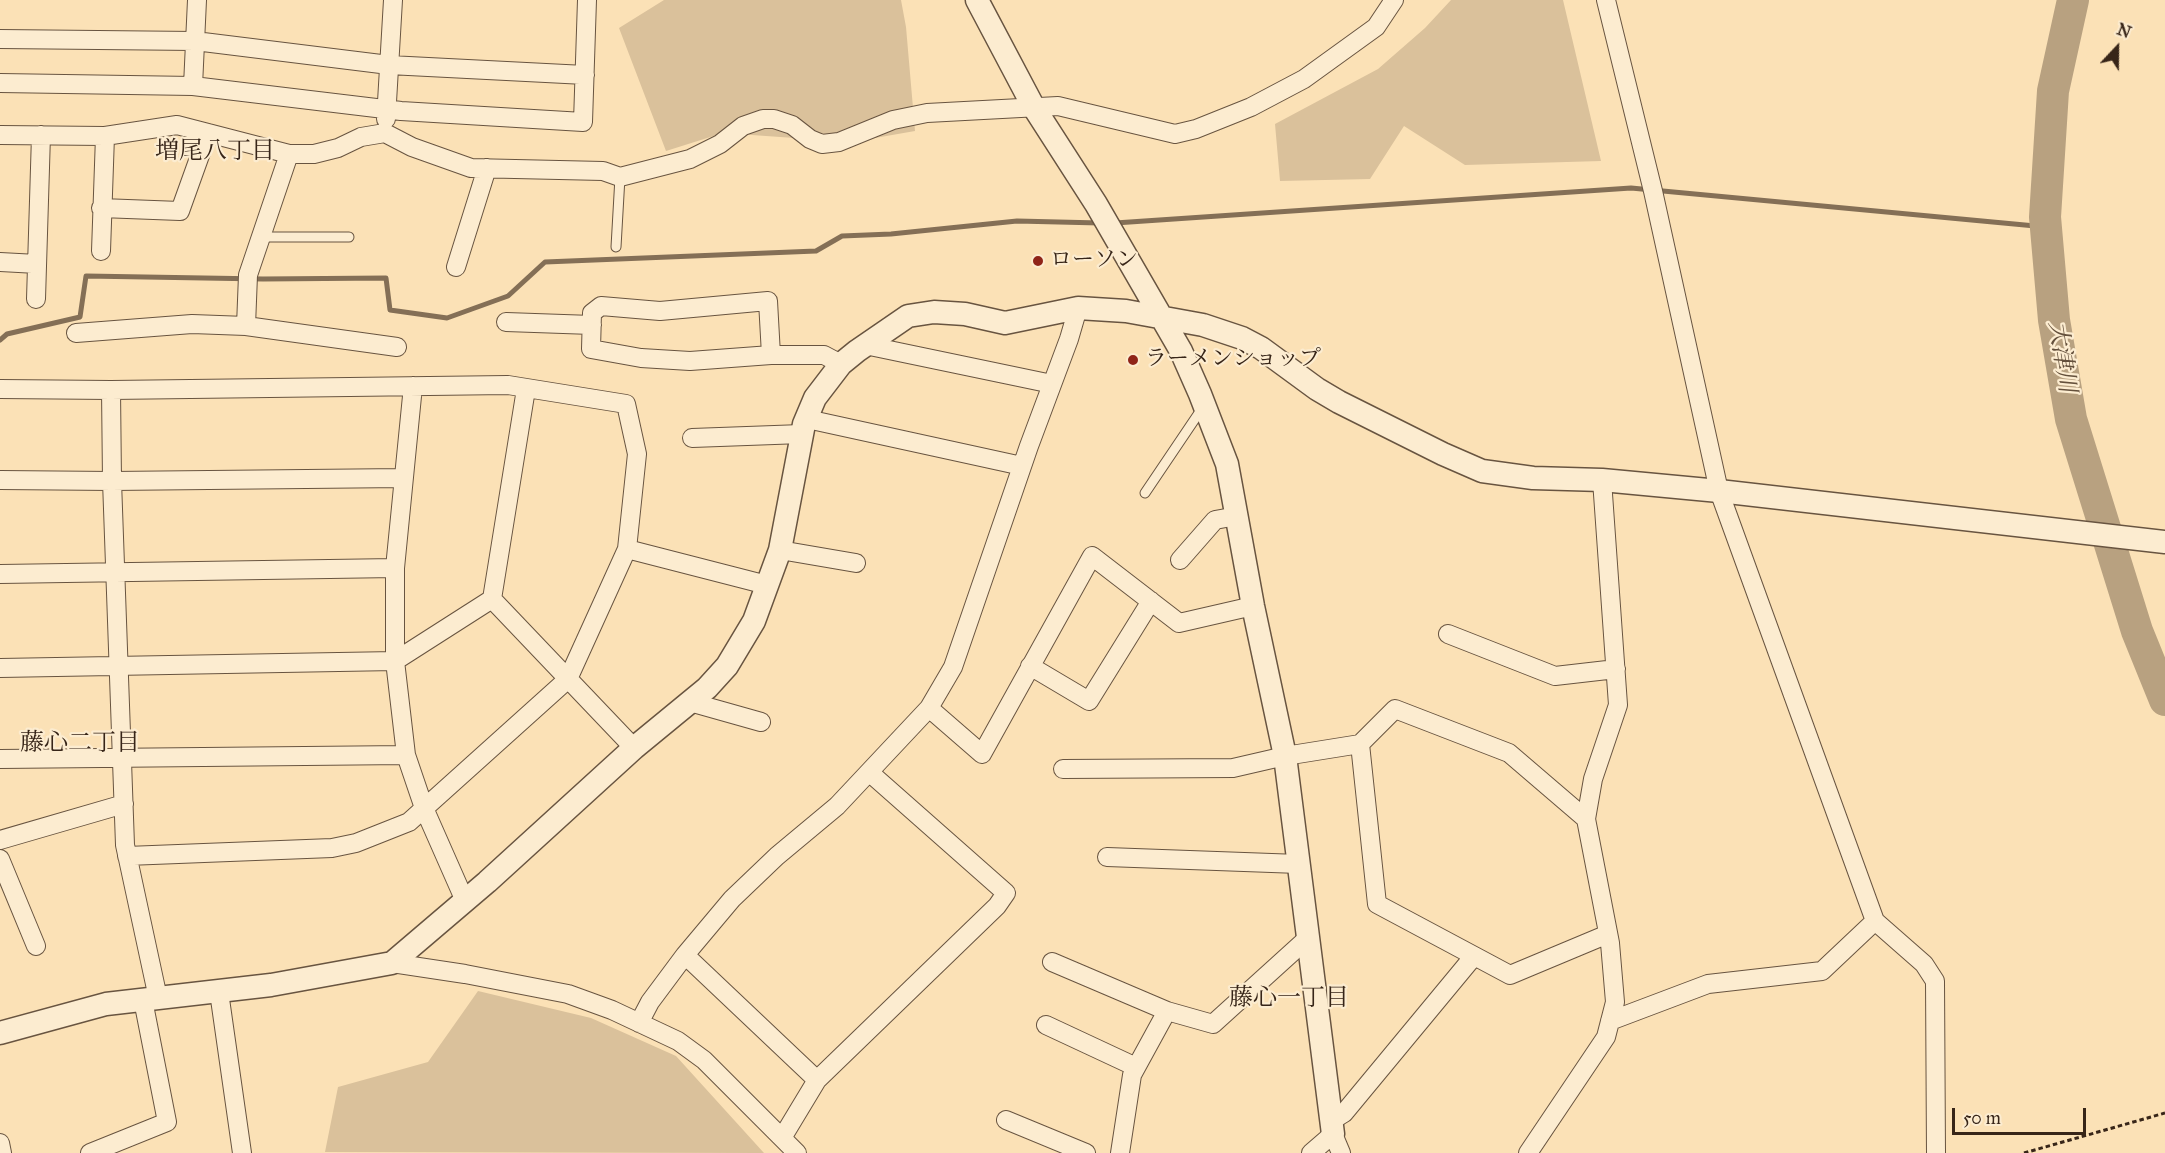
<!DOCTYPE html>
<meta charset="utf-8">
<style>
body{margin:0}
#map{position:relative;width:2165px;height:1153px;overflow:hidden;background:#fbe1b6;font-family:"IM FELL Great Primer",serif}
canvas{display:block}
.north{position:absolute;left:2087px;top:18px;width:60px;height:60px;-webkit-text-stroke:4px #fcecd0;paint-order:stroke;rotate:22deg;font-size:16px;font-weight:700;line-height:24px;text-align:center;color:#372518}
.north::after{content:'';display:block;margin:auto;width:21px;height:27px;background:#372518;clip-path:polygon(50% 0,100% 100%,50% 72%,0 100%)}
.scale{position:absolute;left:1952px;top:1108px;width:134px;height:27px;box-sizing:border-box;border:3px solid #372518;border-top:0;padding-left:8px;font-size:18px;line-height:21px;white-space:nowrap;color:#372518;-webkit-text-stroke:4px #fcecd0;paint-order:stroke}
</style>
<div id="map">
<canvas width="2165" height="1153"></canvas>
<div class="north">N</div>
<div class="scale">50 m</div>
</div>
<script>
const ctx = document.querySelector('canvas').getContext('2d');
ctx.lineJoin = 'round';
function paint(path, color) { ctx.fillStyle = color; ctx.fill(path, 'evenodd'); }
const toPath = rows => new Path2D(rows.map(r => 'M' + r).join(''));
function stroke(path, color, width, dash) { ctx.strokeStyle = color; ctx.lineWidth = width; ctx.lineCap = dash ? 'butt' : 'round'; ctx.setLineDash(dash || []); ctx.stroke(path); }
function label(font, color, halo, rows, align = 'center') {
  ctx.font = font + ' "IM FELL Great Primer","Noto Serif JP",serif'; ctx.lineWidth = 4.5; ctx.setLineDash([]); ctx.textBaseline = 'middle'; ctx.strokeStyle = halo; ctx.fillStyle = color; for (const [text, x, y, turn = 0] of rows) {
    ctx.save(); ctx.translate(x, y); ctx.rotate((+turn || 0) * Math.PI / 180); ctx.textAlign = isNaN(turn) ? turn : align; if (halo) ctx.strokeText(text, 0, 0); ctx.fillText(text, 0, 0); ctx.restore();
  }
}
const green = toPath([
 [664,0,901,0,906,27,915,131,852,142,723,133,666,151,619,28],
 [1451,0,1563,0,1601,161,1465,165,1404,126,1370,179,1280,181,1275,124,1378,69,1425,28],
 [478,991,591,1018,676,1056,764,1153,325,1152,338,1087,428,1062]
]);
const stream = toPath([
 [1115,223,1631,188,2046,227],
 [0,340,7,334,80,317,86,276,263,279,386,278,390,310,447,318,508,296,545,262,816,251,842,236,891,234,1017,221,1100,223]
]);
const river = toPath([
 [2073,0,2053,91,2045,217,2054,320,2071,419,2137,631,2165,700]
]);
const path = toPath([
 [2024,1153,2165,1113]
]);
const service = toPath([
 [261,237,349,237],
 [616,247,620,177],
 [1145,493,1203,407]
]);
const minor = toPath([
 [1606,0,1653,191,1719,491,1875,921,1924,964,1935,981,1936,1153],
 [0,39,195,41,389,65,585,75],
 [0,83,193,86,401,111,583,122,587,0],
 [193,86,197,0],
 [386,119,393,0],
 [0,135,105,136,177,125,289,154,314,154,338,148,361,137,385,133,412,147,471,168,603,171,620,177,690,159,720,144,743,126,763,119,774,119,792,125,810,139,822,144,839,142,893,120,927,113,1058,106,1175,134,1196,129,1251,107,1304,79,1376,27,1394,0],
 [101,208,180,211,208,133],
 [101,251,105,136],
 [0,262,37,264],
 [456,267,487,168],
 [36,299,41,135],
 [506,322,592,325],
 [246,326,248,275,289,154],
 [76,333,192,324,246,326,397,347],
 [865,345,1052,384],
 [771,355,768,301,660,311,601,306,592,313,591,349,641,358,690,361,771,355,824,355,841,364],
 [413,386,395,568,395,661,406,755,424,808,465,901],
 [0,389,111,390,508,385,626,404,637,454,627,549,568,679,409,822,356,843,332,848,127,856],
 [111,390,112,481,125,845,158,998],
 [807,419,1022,466],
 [692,438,802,434],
 [0,480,112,481,403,478],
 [627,549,767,585],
 [780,550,856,563],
 [1180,560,1215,520,1237,516],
 [0,574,395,568],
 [492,599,634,748],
 [1448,634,1555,676,1616,669],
 [1030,666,1089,701,1151,601],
 [0,668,395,661,492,599,526,389],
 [690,702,761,722],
 [929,708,982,754,1092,556,1179,623,1253,606],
 [1360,744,1377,904,1510,975,1608,934],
 [0,759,406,755],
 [1063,769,1233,768,1285,756,1360,744,1395,709,1509,753,1586,819],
 [0,840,124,804],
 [1107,857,1299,864],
 [0,859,36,946],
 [685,955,817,1080],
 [1052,962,1167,1011],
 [392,963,465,974,568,994,612,1010,678,1041,704,1060,797,1153],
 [219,992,242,1153],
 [1610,1021,1708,984,1822,971,1875,921],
 [639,1023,650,1002,685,955,732,899,777,856,837,806,929,708,953,667,1029,446,1069,339,1078,308],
 [1046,1025,1136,1067],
 [1006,1120,1086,1153],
 [1331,1121,1344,1113,1474,956],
 [782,1138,817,1080,997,906,1006,893,869,772],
 [0,1143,2,1153],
 [90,1153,167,1122,143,1000],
 [1120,1153,1132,1075,1167,1011,1213,1024,1309,937],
 [1311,1153,1333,1134,1341,1153],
 [1528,1153,1606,1037,1615,1002,1610,943,1586,819,1593,779,1618,705,1602,480]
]);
const tertiary = toPath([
 [977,0,1033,106,1096,204,1181,351,1200,394,1227,464,1253,606,1285,756,1333,1134],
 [0,1033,106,1004,271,985,392,963,487,882,634,748,707,688,727,666,754,621,780,550,804,424,815,398,841,364,857,351,908,316,934,312,965,314,1005,323,1078,308,1126,311,1203,325,1242,338,1261,348,1317,389,1339,402,1443,454,1482,471,1533,478,1602,480,1719,491,2165,542]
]);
const markers = [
 [1038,261,6,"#8f2418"],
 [1133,360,6,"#8f2418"]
];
const poiNames = [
 ["ローソン",1050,261],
 ["ラーメンショップ",1145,360]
];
const neighbourhoodNames = [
 ["増尾八丁目",215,152],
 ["藤心二丁目",80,744],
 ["藤心一丁目",1289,999]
];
const waterNames = [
 ["大津川",2061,357,81]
];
paint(green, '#dac19b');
stroke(stream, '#846f56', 5);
stroke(river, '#b8a180', 32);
stroke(service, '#685440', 11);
stroke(minor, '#685440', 20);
stroke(tertiary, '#685440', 25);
stroke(path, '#372518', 3, [4.5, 3]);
stroke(service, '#fcecd0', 9);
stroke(minor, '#fcecd0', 18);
stroke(tertiary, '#fcecd0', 22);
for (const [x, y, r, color] of markers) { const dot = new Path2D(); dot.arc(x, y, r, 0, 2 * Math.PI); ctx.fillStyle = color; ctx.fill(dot); stroke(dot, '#fcecd0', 2); }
label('22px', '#372518', '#fcecd0', poiNames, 'left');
label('24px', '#372518', '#fcecd0', neighbourhoodNames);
label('italic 24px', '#64503c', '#fcecd0', waterNames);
</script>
